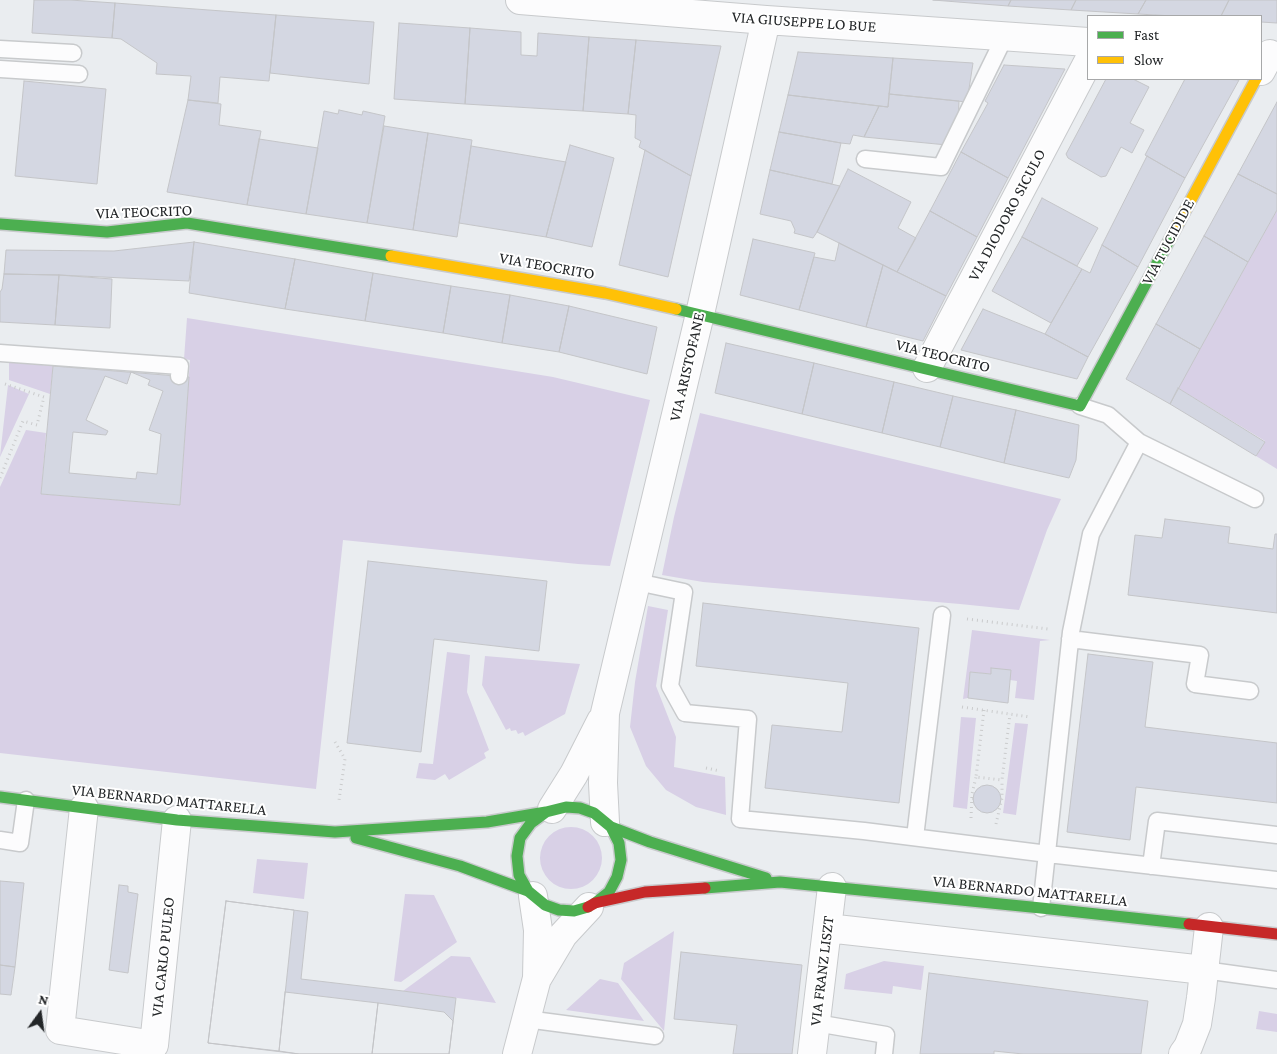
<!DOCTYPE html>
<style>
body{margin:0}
#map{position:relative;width:1277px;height:1054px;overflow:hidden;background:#eaedf0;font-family:"Crimson Pro",serif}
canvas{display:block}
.legend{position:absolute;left:1087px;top:15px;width:175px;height:65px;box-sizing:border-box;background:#fff;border:1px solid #a7a8a9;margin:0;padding:6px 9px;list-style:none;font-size:15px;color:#232628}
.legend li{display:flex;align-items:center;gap:10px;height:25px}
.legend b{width:25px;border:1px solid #a7a8a9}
.north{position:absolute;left:15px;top:989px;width:50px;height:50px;-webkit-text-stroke:4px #fff;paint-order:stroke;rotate:14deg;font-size:14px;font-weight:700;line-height:20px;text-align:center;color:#232628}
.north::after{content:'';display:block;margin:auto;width:18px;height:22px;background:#232628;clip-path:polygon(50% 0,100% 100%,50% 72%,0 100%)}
</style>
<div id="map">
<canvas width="1277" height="1054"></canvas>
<ul class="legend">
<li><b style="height:6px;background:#4caf50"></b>Fast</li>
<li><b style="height:6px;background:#ffc107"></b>Slow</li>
</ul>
<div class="north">N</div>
</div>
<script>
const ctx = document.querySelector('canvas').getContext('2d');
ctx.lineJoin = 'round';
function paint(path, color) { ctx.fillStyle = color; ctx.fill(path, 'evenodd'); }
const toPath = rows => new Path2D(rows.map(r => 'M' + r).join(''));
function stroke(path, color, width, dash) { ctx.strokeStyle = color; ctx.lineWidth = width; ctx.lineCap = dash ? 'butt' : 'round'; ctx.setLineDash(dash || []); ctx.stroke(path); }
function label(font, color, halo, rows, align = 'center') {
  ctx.font = font + ' "Crimson Pro",serif'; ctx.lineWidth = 4; ctx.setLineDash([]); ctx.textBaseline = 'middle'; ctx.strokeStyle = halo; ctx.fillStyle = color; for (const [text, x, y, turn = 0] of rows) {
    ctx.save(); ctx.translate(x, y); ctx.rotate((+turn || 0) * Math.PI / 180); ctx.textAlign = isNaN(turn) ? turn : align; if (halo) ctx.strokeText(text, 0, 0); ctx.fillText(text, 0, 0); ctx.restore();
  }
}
const green = toPath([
 [1277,210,1277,469,1256,456,1265,441,1178,388],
 [187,318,553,377,650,400,610,566,578,564,343,540,316,789,0,753,0,487,26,430,46,433,41,494,180,505,190,360,184,359],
 [9,362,53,366,50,394,9,380],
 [8,385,29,394,0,457,0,456],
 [700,413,1061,499,1047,530,1019,610,960,604,703,582,662,575,674,517],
 [648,606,668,610,656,686,676,737,674,767,725,777,726,815,696,807,666,790,646,766,630,727,635,682],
 [972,630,1050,640,1040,641,1034,700,1015,698,1017,681,1010,680,991,669,991,674,970,672,968,698,963,699],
 [447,652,470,655,467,692,489,750,484,753,486,758,449,780,445,774,435,780,416,778,419,763,433,764],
 [485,656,580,664,565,714,525,736,523,732,518,734,516,730,511,731,510,728,506,730,482,685],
 [961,717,976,718,967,809,953,807],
 [1015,723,1028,724,1016,815,1003,813],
 '540 858a31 31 0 1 1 62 0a31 31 0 1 1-62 0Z',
 [257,859,308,863,304,899,253,893],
 [405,894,434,895,457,942,401,982,394,981],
 [674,931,664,1031,621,979,624,963],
 [451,956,470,957,496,1003,403,991],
 [884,961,924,966,921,990,893,986,892,994,844,989,846,974],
 [600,979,618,983,644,1021,566,1010],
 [1259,1011,1277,1014,1277,1032,1256,1029]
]);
const building = toPath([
 [34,0,70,0,115,3,112,38,32,33,34,0],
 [933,0,1011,0,1008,6,933,0],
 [1011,0,1076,0,1071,10,1008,6,1011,0],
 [1076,0,1146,0,1138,14,1071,10,1076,0],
 [1146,0,1229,0,1221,16,1173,16,1138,14,1146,0],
 [1229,0,1277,0,1277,23,1261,22,1261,16,1221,16,1229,0],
 [115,3,276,15,269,81,220,77,218,103,188,100,191,76,156,74,157,63,121,39,112,38,115,3],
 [276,15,374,22,369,84,270,73,276,15],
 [399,23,470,28,465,104,394,99,399,23],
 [470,28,521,32,521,55,537,56,538,33,589,37,583,111,465,104,470,28],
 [589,37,636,40,628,114,583,111,589,37],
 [636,40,721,46,691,176,639,147,641,141,635,138,636,115,628,114,636,40],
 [798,52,893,58,888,107,788,95,798,52],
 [893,58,973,63,967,102,889,94,893,58],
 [1004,65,1065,69,1008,178,961,152,988,103,985,101,1004,65],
 [1106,79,1133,79,1149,87,1130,123,1144,130,1132,153,1121,147,1106,176,1101,177,1068,158,1066,154,1106,79],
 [1185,79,1223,79,1239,80,1185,178,1145,155,1185,79],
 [24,81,106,89,97,184,15,176,24,81],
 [889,94,959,101,958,124,947,145,864,137,879,106,888,107,889,94],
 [788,95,879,106,864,137,853,135,850,144,841,143,779,132,788,95],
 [188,100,221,104,219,125,261,131,247,205,167,192,188,100],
 [1277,102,1277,194,1238,174,1277,102],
 [339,110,362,115,363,111,385,116,367,223,306,214,324,111,338,114,339,110],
 [384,126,428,133,413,230,367,223,384,126],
 [779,132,841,143,832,184,770,170,779,132],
 [428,133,472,140,457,237,413,230,428,133],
 [259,139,318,148,306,214,247,205,259,139],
 [570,145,614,158,592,247,546,237,570,145],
 [471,146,566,162,546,237,459,223,471,146],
 [645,150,691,176,668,277,619,265,645,150],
 [961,152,1008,178,977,237,930,211,961,152],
 [1147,156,1185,178,1138,267,1102,245,1147,156],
 [848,169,911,202,898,228,916,238,897,272,817,232,848,169],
 [770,170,840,186,817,232,813,238,794,233,795,230,791,221,760,214,770,170],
 [1238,174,1277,194,1277,210,1248,262,1204,236,1238,174],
 [1042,198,1098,228,1077,266,1022,237,1042,198],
 [930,211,977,237,946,296,897,272,930,211],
 [1204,236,1248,262,1200,349,1156,324,1204,236],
 [1022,237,1082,269,1051,323,992,291,1022,237],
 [753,239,815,253,799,310,740,295,753,239],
 [194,242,189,281,59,275,4,274,6,250,114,251,194,242],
 [194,242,295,259,285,309,189,293,194,242],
 [839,243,883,265,866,327,799,310,814,257,835,261,839,243],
 [1102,245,1138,267,1088,357,1045,334,1082,269,1090,273,1102,245],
 [295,259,373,273,365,321,285,309,295,259],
 [883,265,946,296,923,341,866,327,883,265],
 [373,273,451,286,443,333,365,321,373,273],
 [4,274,59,275,55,325,0,322,0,292,2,289,4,274],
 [59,275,112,279,110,328,55,325,59,275],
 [451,286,510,295,502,343,443,333,451,286],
 [510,295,569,306,559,352,502,343,510,295],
 [569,306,657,327,647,374,559,352,569,306],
 [983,309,1045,334,1088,357,1077,379,961,350,983,309],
 [1156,324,1200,349,1170,404,1126,379,1156,324],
 [726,343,814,363,802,414,715,393,726,343],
 [814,363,894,382,882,433,802,414,814,363],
 [53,366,189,377,180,505,41,494,53,366],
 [131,372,150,380,148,385,163,391,149,430,161,434,157,474,137,472,136,479,69,473,73,432,106,435,108,431,86,420,105,376,127,384,131,372],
 [894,382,953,396,940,447,882,433,894,382],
 [1178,388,1265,442,1256,456,1170,404,1178,388],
 [953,396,1016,410,1004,463,940,447,953,396],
 [1016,410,1079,425,1076,460,1069,478,1004,463,1016,410],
 [1165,519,1230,527,1228,543,1273,549,1275,534,1277,534,1277,613,1128,595,1135,535,1162,538,1165,519],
 [368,561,547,581,539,651,434,639,421,752,347,743,368,561],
 [703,603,919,628,899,803,765,788,772,725,842,732,848,683,696,666,703,603],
 [1088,654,1153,662,1145,727,1277,743,1277,803,1136,787,1130,840,1067,832,1088,654],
 [991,668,1011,670,1008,703,968,698,970,672,991,674,991,668],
 '973 799a14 14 0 1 1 28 0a14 14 0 1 1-28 0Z',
 [0,881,24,883,15,967,0,965,0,881],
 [119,885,128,886,128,892,138,894,128,973,109,970,119,885],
 [226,901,294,910,279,1051,208,1043,226,901],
 [226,901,308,912,301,979,403,991,456,998,449,1054,299,1054,208,1043,226,901],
 [681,952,802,965,792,1054,733,1054,737,1025,674,1019,681,952],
 [0,965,15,967,11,995,0,994,0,965],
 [929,973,1148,1001,1141,1054,1023,1054,994,1051,994,1054,920,1054,929,973],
 [285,992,378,1003,372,1054,299,1054,279,1051,285,992],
 [378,1003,444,1012,453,1021,449,1054,372,1054,378,1003]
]);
const path = toPath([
 [0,478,23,421,37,425,44,397,2,383],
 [967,619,1048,629],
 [962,707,1030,717],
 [984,710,976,777,1002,780,1010,714],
 [335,742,345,759,339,800],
 [706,768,720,771],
 [971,818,972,794,976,777],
 [996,824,1002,798,1002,780]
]);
const lane = toPath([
 [0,49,73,53],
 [0,69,79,74],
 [865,159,941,167,1005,36],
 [0,353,180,366,179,376],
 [1080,406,1108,415,1139,442],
 [637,582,684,592,670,686,685,713,748,719,740,819,864,831,1048,854,1277,880],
 [1070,639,1200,655,1195,684,1250,691],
 [915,837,942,615],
 [0,840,20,843,26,800],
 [1151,866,1157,821,1277,835],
 [1041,908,1071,632,1091,534,1139,442,1255,499],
 [1204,970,1277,980],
 [526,1019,655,1036],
 [816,1023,886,1035,884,1054]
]);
const street = toPath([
 [520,0,766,20,1088,42],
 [1261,71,1270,54],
 [927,368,1088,62],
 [84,808,60,1030,154,1045,177,820],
 [552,809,574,774,601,721],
 [605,822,603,783,605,713,700,314,766,20],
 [827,928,1204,970],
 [538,977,563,935,589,907],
 [517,1054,537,978,538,930,533,896],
 [812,1054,832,887],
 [1183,1054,1188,1047,1197,1024,1201,998,1209,927]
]);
const fast = toPath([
 [0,224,107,232,187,223,391,256],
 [676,309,1080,406,1178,224],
 [0,797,177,820,335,832,487,822,546,812],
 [611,827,650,842,766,878],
 [356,838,460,866,528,891],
 [705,888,780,882,1041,908,1189,924],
 [588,907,574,911,559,910,545,905,528,891,519,875,517,856,520,838,531,823,546,812,566,807,580,808,594,813,611,827,619,843,621,860,617,877,609,892,595,903]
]);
const slow = toPath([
 [1178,224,1256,79],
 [391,256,605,293,676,309]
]);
const jam = toPath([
 [588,907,595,903,645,892,705,888],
 [1189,924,1277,934]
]);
const streetNames = [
 ["VIA GIUSEPPE LO BUE",804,22,4],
 ["VIA TEOCRITO",144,212,-2],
 ["VIA DIODORO SICULO",1007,215,-62],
 ["VIA TUCIDIDE",1168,242,-62],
 ["VIA TEOCRITO",547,266,10],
 ["VIA TEOCRITO",943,356,14],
 ["VIA ARISTOFANE",687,367,-77],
 ["VIA BERNARDO MATTARELLA",169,800,6],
 ["VIA BERNARDO MATTARELLA",1030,891,6],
 ["VIA CARLO PULEO",163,957,-84],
 ["VIA FRANZ LISZT",822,971,-83]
];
paint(green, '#d8d0e6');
paint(building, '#d4d7e2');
stroke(building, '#c4c5c8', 1);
stroke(lane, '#c8cacc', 19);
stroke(street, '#c8cacc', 30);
stroke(fast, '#c8cacc', 14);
stroke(slow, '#c8cacc', 14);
stroke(jam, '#c8cacc', 14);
stroke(path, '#cacbcc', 3, [1, 4]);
stroke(lane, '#fcfcfd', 16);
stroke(street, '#fcfcfd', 28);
stroke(fast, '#4caf50', 11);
stroke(slow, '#ffc107', 11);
stroke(jam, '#c62828', 11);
label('16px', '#232628', '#fff', streetNames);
</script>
